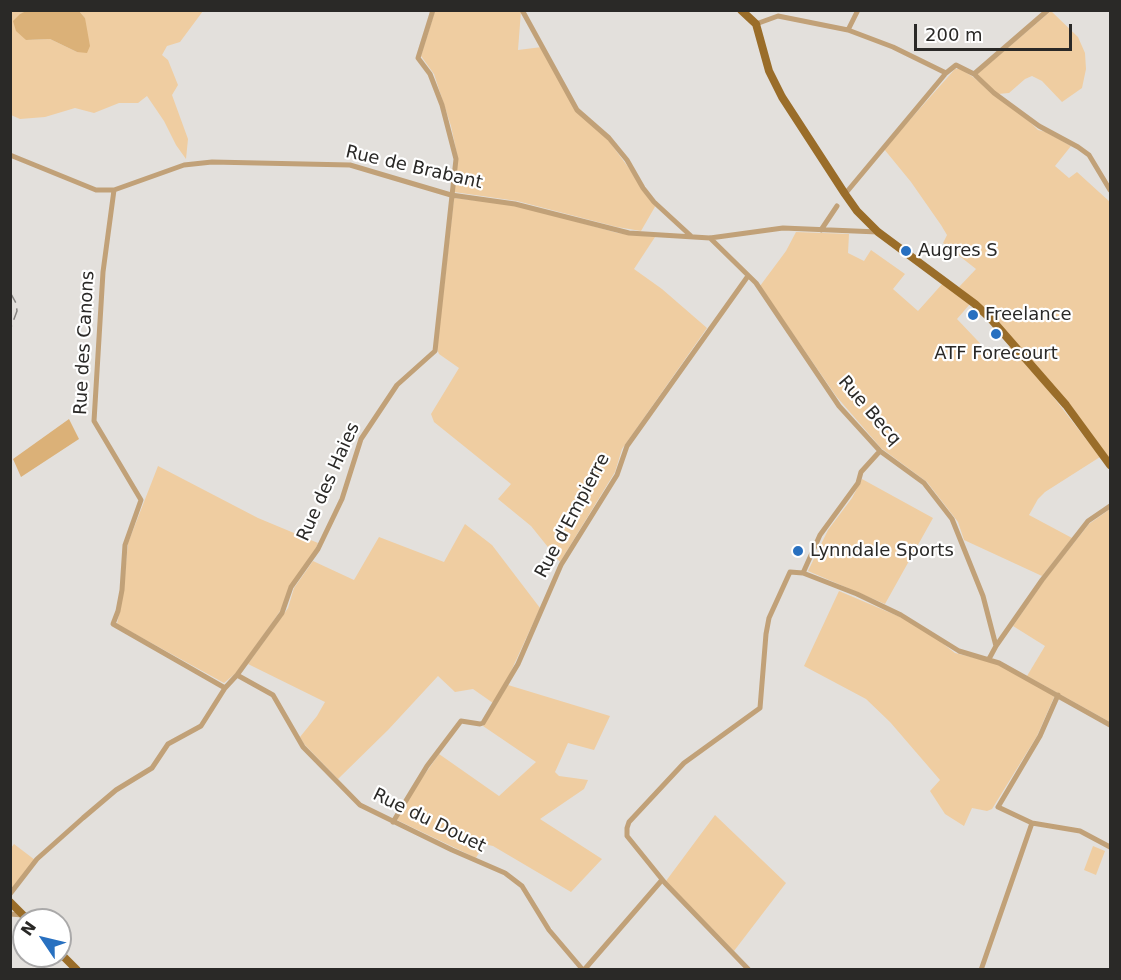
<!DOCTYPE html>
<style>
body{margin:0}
#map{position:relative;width:1121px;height:980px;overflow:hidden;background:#e3e0dc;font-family:"DejaVu Sans",sans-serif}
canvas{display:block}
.frame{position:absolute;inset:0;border:12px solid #2a2927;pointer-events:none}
.north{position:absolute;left:12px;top:908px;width:60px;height:60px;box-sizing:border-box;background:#fff;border:2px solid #aaa9a9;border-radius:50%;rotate:305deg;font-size:16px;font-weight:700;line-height:24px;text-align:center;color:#2a2927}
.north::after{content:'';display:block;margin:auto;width:21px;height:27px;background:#2870c0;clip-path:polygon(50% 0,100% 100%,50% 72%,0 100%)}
.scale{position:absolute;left:914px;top:24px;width:158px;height:27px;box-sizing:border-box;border:3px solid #2a2927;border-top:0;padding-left:8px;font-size:18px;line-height:21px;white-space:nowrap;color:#2a2927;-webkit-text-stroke:4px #fff;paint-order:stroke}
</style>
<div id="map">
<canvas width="1121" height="980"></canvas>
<div class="frame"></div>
<div class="north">N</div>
<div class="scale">200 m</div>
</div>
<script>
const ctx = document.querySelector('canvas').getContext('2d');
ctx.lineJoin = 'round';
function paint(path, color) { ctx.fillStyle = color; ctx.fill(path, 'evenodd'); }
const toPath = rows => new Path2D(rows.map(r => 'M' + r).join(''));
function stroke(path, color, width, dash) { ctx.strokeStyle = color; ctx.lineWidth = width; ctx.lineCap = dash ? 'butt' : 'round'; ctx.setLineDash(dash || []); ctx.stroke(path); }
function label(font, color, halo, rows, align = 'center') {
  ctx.font = font + ' "DejaVu Sans",sans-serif'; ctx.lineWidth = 4.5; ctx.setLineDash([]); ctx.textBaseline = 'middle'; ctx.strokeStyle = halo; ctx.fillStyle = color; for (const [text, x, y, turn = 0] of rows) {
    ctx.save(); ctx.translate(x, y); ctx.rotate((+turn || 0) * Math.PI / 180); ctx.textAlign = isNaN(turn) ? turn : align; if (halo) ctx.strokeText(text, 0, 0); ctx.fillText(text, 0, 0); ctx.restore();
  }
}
const green = toPath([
 [11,11,28,11,20,14,26,40,50,39,77,52,85,18,79,11,203,11,180,42,167,46,162,55,168,60,178,85,172,95,188,139,186,159,176,145,164,121,147,96,138,103,119,103,94,113,75,108,45,117,20,119,11,115],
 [435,11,521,11,518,50,542,47,575,109,606,137,656,205,641,231,617,227,517,201,454,192,458,159,451,126,434,74,421,56],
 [1051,11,1078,37,1085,53,1086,69,1082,88,1062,102,1042,81,1032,76,1025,79,1009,93,998,94,976,75],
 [955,69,961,69,973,77,1030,122,1038,130,1046,132,1071,146,1055,166,1069,178,1077,172,1110,202,1110,459,1072,407,1001,325,959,287,976,269,943,243,947,235,941,225,911,182,884,149],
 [454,198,505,204,530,209,618,233,655,237,634,269,662,289,707,328,622,449,615,472,560,562,531,526,498,499,511,484,434,422,431,414,459,368,439,354,437,349],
 [796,232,849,234,848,253,864,261,871,250,905,274,893,289,918,311,943,283,970,304,957,319,994,358,1013,345,1100,457,1045,492,1038,499,1029,515,1072,538,1042,576,964,540,958,522,927,482,881,448,836,396,760,286,786,251],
 [158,466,258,518,318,543,315,551,289,588,282,608,276,617,237,672,224,683,117,624,123,594,128,543],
 [862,479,933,518,885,604,808,571,828,530,852,498],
 [1110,509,1110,722,1027,676,1045,646,1013,626,1046,578,1089,524],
 [465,524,492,545,540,608,507,680,493,703,473,689,455,692,438,676,388,730,338,779,304,744,300,737,317,716,325,702,248,664,288,608,294,588,313,561,354,580,379,537,444,562],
 [839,591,919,625,955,653,995,663,1055,695,1037,736,992,809,987,811,972,808,964,826,945,814,930,791,940,780,890,722,866,699,804,666],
 [508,685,610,716,594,750,568,743,555,772,559,776,588,780,584,789,540,819,602,859,571,892,493,846,484,844,476,858,397,820,413,791,439,754,499,796,536,762,483,726],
 [715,815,786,883,734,951,666,881],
 [14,844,35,860,11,891,11,848],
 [1093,846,1105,851,1096,875,1084,870]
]);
const water = toPath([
 [28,10,79,11,85,18,90,46,87,53,77,52,50,39,26,40,16,31,13,21,20,14],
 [69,419,79,439,21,477,13,459]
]);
const minor = toPath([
 [522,10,577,110,609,138,627,160,643,188,654,202,691,236],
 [756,24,778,16,848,30,893,47,946,73],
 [848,30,858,10],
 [974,74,1048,10],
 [10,155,96,190,114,190,184,165,212,162,350,165,451,195,515,204,629,233,710,238,783,228,878,232],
 [114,190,103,272,94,421,141,500,125,545,122,590,118,611,113,624,225,688],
 [845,194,946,73,956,65,974,74,994,93,1039,126,1078,147,1089,155,1110,190],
 [821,230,837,206],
 [710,238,756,283,839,406,880,451,924,483,952,519,983,596,996,646],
 [803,573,820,535,858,483,861,472,880,451],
 [989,659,996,646,1042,580,1088,521,1110,506],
 [237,675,273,695,303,747,360,805,452,850,505,873,522,886,549,930,583,970],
 [1058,695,1040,736,998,807,1032,823,1080,831,1110,847],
 [393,822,427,766,461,721,480,724,483,723,518,664,561,565,617,475,627,446,748,276],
 [10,894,37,859,83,818,116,790,152,768,168,744,201,726,225,688,237,675,282,613,291,587,318,549,342,499,361,439,397,385,435,351,456,159,442,105,430,74,418,58,433,10],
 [10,914,23,915],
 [584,970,662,880],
 [749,970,665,883,627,836,627,828,629,822,684,763,760,708,766,634,769,618,790,572,803,573,857,594,901,615,959,651,999,663,1110,725],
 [981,970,1032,823]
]);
const primary = toPath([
 [741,10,756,24,769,71,782,97,845,194,857,211,878,232,975,304,991,319,1066,405,1110,465],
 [10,902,28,920],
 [60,953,77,970]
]);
const rail = toPath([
 [10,292,16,303,17,311,10,330]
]);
const markers = [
 [906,251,6,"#2870c0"],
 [973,315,6,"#2870c0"],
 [996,334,6,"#2870c0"],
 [798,551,6,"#2870c0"]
];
const streetNames = [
 ["Rue de Brabant",414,168,13],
 ["Rue des Canons",85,343,-87],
 ["Rue Becq",869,411,49],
 ["Rue des Haies",329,482,-66],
 ["Rue d'Empierre",573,516,-62],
 ["Rue du Douet",429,821,26]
];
const poiNames = [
 ["Augres S",918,251],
 ["Freelance",985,315],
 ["ATF Forecourt",996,354,"center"],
 ["Lynndale Sports",810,551]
];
paint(green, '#efcda1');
paint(water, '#dbb178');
stroke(minor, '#c1a178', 5);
stroke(primary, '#9a6d29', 8);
stroke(rail, '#878582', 1.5, [12, 6]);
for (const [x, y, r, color] of markers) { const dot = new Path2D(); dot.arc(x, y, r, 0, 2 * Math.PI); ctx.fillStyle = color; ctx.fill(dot); stroke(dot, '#fff', 2); }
label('18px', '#2a2927', '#fff', streetNames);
label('18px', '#2a2927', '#fff', poiNames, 'left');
</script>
